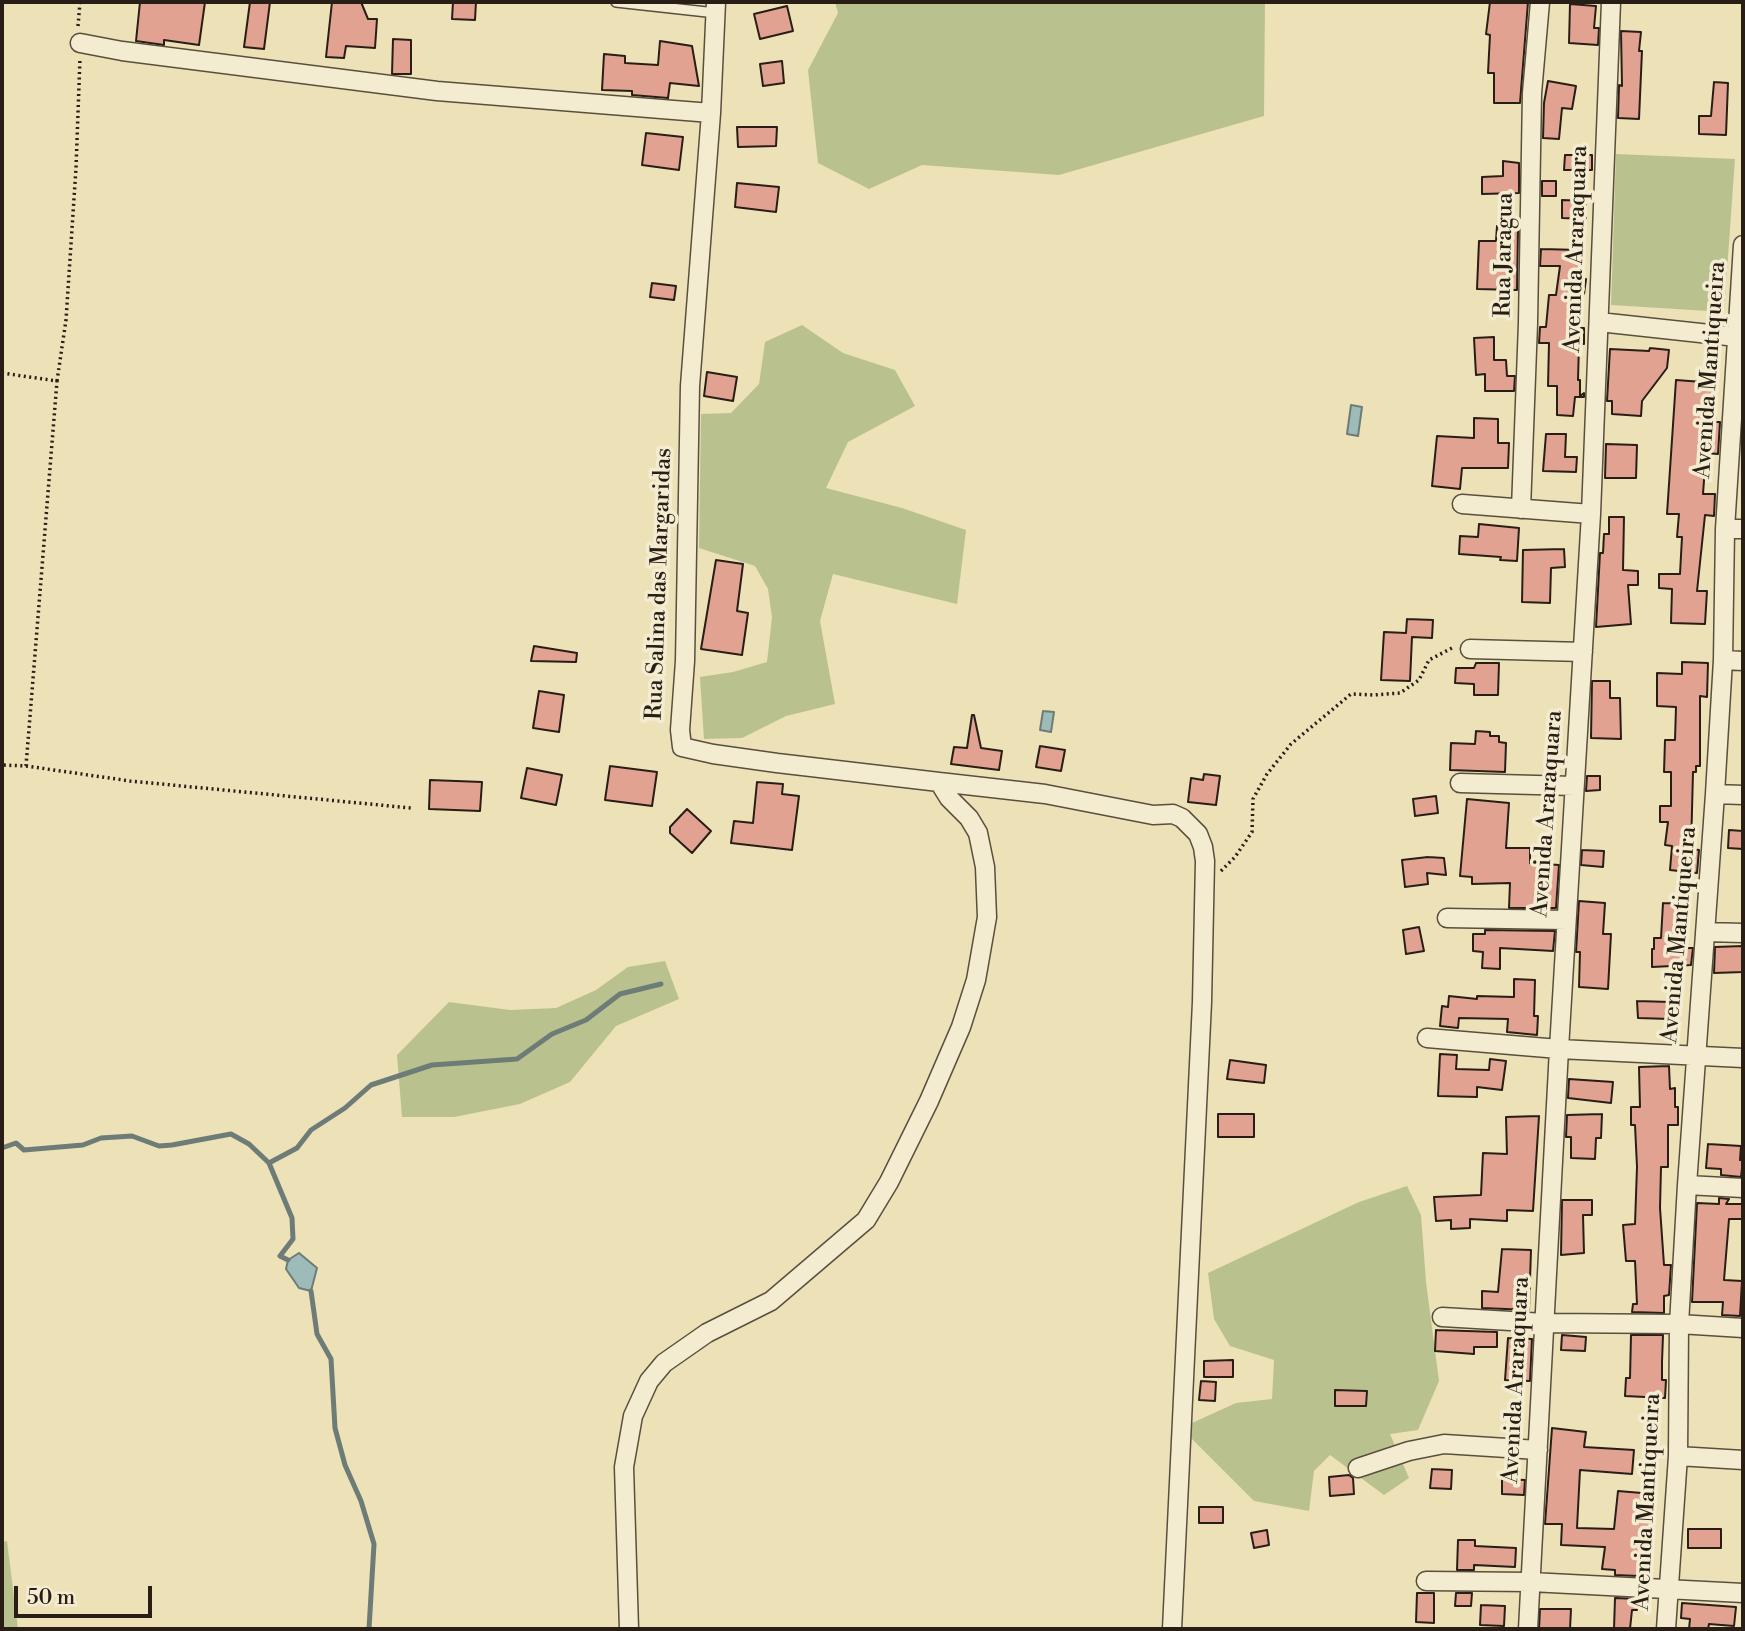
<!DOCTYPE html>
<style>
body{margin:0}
#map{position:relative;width:1745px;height:1631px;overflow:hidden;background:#ede1b7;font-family:"Libre Bodoni",serif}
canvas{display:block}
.frame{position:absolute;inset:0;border:4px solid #281e16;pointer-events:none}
.scale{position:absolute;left:14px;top:1586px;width:138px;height:32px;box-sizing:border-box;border:4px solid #281e16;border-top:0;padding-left:9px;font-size:21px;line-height:24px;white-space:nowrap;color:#281e16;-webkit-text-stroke:5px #f3ecd0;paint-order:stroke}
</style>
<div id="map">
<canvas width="1745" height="1631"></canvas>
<div class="frame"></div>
<div class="scale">50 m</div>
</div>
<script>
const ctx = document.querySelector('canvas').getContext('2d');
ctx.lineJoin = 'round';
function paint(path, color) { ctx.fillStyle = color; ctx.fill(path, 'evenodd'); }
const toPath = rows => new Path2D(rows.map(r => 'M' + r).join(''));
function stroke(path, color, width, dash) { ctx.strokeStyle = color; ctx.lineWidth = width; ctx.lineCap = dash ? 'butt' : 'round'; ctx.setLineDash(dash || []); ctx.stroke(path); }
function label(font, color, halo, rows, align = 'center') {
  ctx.font = font + ' "Libre Bodoni",serif'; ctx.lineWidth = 7; ctx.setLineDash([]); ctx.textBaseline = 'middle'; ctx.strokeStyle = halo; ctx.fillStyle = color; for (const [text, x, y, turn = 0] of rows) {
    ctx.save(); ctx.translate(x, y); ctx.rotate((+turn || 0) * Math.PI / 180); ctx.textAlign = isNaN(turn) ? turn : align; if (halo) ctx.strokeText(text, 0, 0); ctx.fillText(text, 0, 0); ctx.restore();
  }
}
const green = toPath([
 [835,2,1265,2,1264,116,1059,175,922,165,869,189,818,163,808,70,838,13],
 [1616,154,1735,159,1724,312,1611,305],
 [802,325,843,353,895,370,915,406,848,442,826,488,902,508,966,530,957,604,833,574,820,621,835,704,786,716,742,738,704,739,700,677,733,672,767,662,772,617,768,589,755,566,699,548,701,414,731,413,759,384,765,342],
 [665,961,679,999,616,1026,570,1082,520,1104,454,1117,402,1117,397,1055,449,1002,510,1010,556,1008,596,990,628,967],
 [1407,1186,1421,1215,1426,1282,1439,1381,1418,1430,1390,1434,1409,1478,1384,1495,1330,1455,1314,1471,1309,1511,1254,1501,1181,1428,1236,1403,1272,1399,1274,1360,1230,1346,1214,1319,1208,1273,1359,1202],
 [7,1541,18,1629,2,1629,2,1542]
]);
const water = toPath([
 [1351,405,1362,407,1358,436,1347,434,1351,405],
 [1043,711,1054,712,1051,732,1040,730,1043,711],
 [299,1253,317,1268,311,1291,299,1288,286,1269,288,1260,299,1253]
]);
const stream = toPath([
 [2,1148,16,1143,24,1150,83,1145,101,1138,132,1136,159,1146,172,1145,231,1134,249,1144,269,1163,292,1218,293,1239,280,1256,288,1260],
 [269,1163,297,1148,311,1130,345,1108,371,1085,432,1065,517,1059,552,1034,586,1020,620,994,661,984],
 [311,1291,317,1334,331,1359,335,1428,345,1465,361,1501,374,1544,369,1629]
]);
const building = toPath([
 [140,2,205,2,199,45,164,40,164,45,136,41,140,2],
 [250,2,270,2,264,49,244,47,250,2],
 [332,2,361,2,368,19,377,19,375,48,346,46,344,58,326,57,332,2],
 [453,2,476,2,475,20,452,19,453,2],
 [1490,2,1528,2,1520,103,1494,103,1494,73,1488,73,1490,35,1486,34,1490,2],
 [1570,4,1596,6,1594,28,1599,28,1598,45,1569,43,1570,4],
 [787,6,793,31,760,39,754,14,787,6],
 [1621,31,1641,32,1639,51,1642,51,1639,119,1618,118,1619,85,1622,86,1621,31],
 [393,39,411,40,411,74,392,74,393,39],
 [660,41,692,46,699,86,670,83,668,98,632,95,632,91,602,90,604,54,625,56,625,63,658,65,660,41],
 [782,61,784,83,763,86,760,64,782,61],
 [1548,81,1576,86,1572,109,1562,108,1559,139,1543,138,1544,103,1548,81],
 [1714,82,1728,83,1726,135,1699,134,1699,116,1711,116,1714,82],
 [737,127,777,127,776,146,738,147,737,127],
 [646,133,683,137,679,170,642,165,646,133],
 [1565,155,1592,155,1592,170,1564,170,1565,155],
 [1503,161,1519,163,1519,193,1482,194,1482,177,1503,176,1503,161],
 [1542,181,1556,181,1556,196,1542,196,1542,181],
 [737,183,779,187,776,212,735,207,737,183],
 [1562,200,1586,201,1586,219,1562,218,1562,200],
 [1497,226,1518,227,1517,290,1477,289,1479,241,1496,241,1497,226],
 [1541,249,1580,250,1580,278,1586,279,1584,294,1581,294,1579,328,1584,328,1584,344,1579,344,1578,380,1580,380,1580,396,1584,393,1584,397,1575,397,1573,416,1557,415,1557,386,1548,386,1549,343,1539,343,1540,327,1546,327,1549,295,1556,295,1560,266,1540,266,1541,249],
 [652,283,676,286,674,300,650,297,652,283],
 [1494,337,1494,360,1506,360,1507,376,1515,376,1514,391,1485,391,1485,374,1476,375,1474,338,1494,337],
 [1650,348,1669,350,1667,368,1642,401,1641,416,1612,414,1612,401,1607,401,1610,349,1649,351,1650,348],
 [707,372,737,377,733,401,704,396,707,372],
 [1676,380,1716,383,1715,422,1720,422,1718,454,1706,453,1703,494,1715,494,1714,516,1705,515,1697,591,1707,591,1705,624,1671,623,1672,589,1659,588,1659,574,1680,574,1682,537,1677,537,1679,514,1667,514,1676,380],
 [1474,418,1498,419,1498,443,1509,443,1508,468,1462,468,1460,489,1432,486,1437,436,1474,438,1474,418],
 [1546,434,1566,434,1565,457,1577,457,1576,472,1543,471,1546,434],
 [1606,444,1637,445,1636,478,1605,478,1606,444],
 [1609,517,1624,517,1623,570,1638,571,1638,585,1628,585,1631,624,1596,627,1600,553,1603,553,1604,534,1609,534,1609,517],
 [1479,524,1519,528,1517,561,1500,560,1501,557,1459,554,1460,536,1478,537,1479,524],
 [1564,549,1565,567,1551,568,1550,603,1522,602,1523,550,1564,549],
 [716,560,743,564,737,611,748,613,742,655,701,649,716,560],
 [1407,619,1433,620,1432,638,1412,637,1410,681,1381,680,1384,632,1406,633,1407,619],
 [534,646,577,653,576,662,531,661,534,646],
 [1682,662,1708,663,1707,697,1700,696,1700,766,1696,766,1696,772,1693,772,1691,849,1699,850,1697,873,1670,870,1672,846,1665,845,1668,822,1660,822,1660,806,1671,806,1671,772,1664,772,1665,740,1675,740,1676,707,1657,706,1657,673,1682,674,1682,662],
 [1476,663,1499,663,1498,695,1474,695,1474,684,1455,683,1456,668,1474,668,1476,663],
 [1592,681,1610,681,1610,698,1620,698,1621,739,1591,738,1592,681],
 [539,691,564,695,559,732,533,728,539,691],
 [972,715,974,715,981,748,1002,751,999,770,951,764,954,747,967,748,972,715],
 [1476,731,1490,732,1490,736,1499,736,1499,742,1506,743,1505,772,1450,770,1451,743,1475,744,1476,731],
 [1040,746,1065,750,1061,771,1036,767,1040,746],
 [610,766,657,772,652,806,605,800,610,766],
 [527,768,562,775,556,805,521,798,527,768],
 [1204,774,1220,776,1216,805,1188,802,1191,778,1203,780,1204,774],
 [1587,776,1600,776,1600,790,1586,791,1587,776],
 [430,780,482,782,480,811,429,809,430,780],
 [757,782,783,784,782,794,799,796,792,850,731,843,734,821,753,823,757,782],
 [1436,796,1438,813,1415,816,1413,799,1436,796],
 [1467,799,1509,803,1506,848,1530,848,1530,863,1559,865,1556,908,1509,908,1510,883,1472,884,1472,877,1460,876,1467,799],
 [687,809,711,831,692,853,670,833,670,827,687,809],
 [1729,830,1743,831,1743,849,1728,848,1729,830],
 [1582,850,1604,851,1603,867,1581,865,1582,850],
 [1428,857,1444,858,1446,875,1427,873,1428,884,1405,887,1402,860,1428,857],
 [1579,901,1605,903,1603,934,1611,934,1608,989,1579,987,1580,952,1576,952,1579,901],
 [1663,903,1689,904,1688,918,1684,918,1684,948,1693,948,1691,965,1652,967,1652,949,1654,949,1654,938,1661,938,1663,903],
 [1419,927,1424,951,1406,954,1403,930,1419,927],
 [1485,930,1555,931,1553,951,1500,948,1500,969,1482,968,1483,952,1473,951,1473,934,1485,934,1485,930],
 [1743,946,1743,972,1714,973,1715,947,1743,946],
 [1514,979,1535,980,1534,1016,1538,1016,1537,1035,1507,1032,1508,1019,1459,1018,1458,1028,1440,1026,1442,1006,1448,1007,1449,996,1477,999,1477,996,1514,997,1514,979],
 [1637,1001,1670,1002,1670,1019,1638,1018,1637,1001],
 [1440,1054,1457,1055,1456,1069,1489,1070,1490,1059,1506,1061,1502,1090,1477,1087,1477,1097,1438,1096,1440,1054],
 [1230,1060,1266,1065,1264,1083,1227,1079,1230,1060],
 [1669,1066,1670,1089,1675,1088,1675,1107,1678,1107,1678,1125,1668,1125,1668,1167,1661,1167,1660,1208,1664,1265,1671,1265,1669,1295,1664,1296,1664,1313,1632,1312,1633,1304,1637,1304,1635,1261,1626,1261,1623,1225,1635,1224,1637,1167,1635,1125,1631,1125,1631,1107,1640,1107,1639,1067,1669,1066],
 [1569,1079,1613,1082,1611,1103,1568,1098,1569,1079],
 [1218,1114,1254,1114,1254,1137,1218,1137,1218,1114],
 [1602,1114,1601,1138,1596,1138,1595,1159,1571,1158,1571,1137,1566,1137,1567,1115,1602,1114],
 [1539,1116,1533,1211,1507,1210,1507,1221,1470,1219,1470,1228,1451,1229,1451,1220,1436,1221,1434,1197,1481,1195,1483,1153,1507,1154,1506,1117,1539,1116],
 [1708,1144,1741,1146,1740,1160,1743,1160,1741,1177,1721,1175,1721,1169,1706,1168,1708,1144],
 [1719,1198,1729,1199,1726,1204,1743,1204,1743,1219,1729,1219,1724,1280,1742,1281,1740,1316,1722,1315,1723,1302,1692,1302,1697,1203,1719,1204,1719,1198],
 [1562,1200,1592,1200,1592,1215,1583,1215,1584,1253,1561,1255,1562,1200],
 [1502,1249,1531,1250,1529,1310,1482,1308,1482,1291,1498,1292,1502,1249],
 [1436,1330,1497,1332,1497,1347,1474,1347,1474,1354,1435,1351,1436,1330],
 [1562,1335,1586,1337,1585,1351,1561,1350,1562,1335],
 [1631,1335,1663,1335,1662,1362,1662,1380,1666,1380,1665,1398,1625,1396,1626,1378,1630,1378,1631,1335],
 [1508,1338,1532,1339,1530,1381,1505,1380,1508,1338],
 [1233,1360,1233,1377,1204,1377,1204,1361,1233,1360],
 [1201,1381,1216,1382,1215,1401,1199,1400,1201,1381],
 [1335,1390,1367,1391,1366,1406,1335,1406,1335,1390],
 [1552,1428,1586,1432,1584,1447,1634,1450,1632,1474,1580,1470,1577,1528,1614,1529,1618,1491,1654,1494,1651,1533,1642,1532,1638,1576,1615,1575,1615,1570,1602,1569,1605,1547,1561,1545,1562,1524,1545,1524,1552,1428],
 [1432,1469,1452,1470,1451,1489,1430,1488,1432,1469],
 [1349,1475,1353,1478,1354,1494,1330,1496,1329,1477,1349,1475],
 [1502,1479,1525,1480,1524,1495,1502,1494,1502,1479],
 [1199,1507,1223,1507,1223,1523,1199,1523,1199,1507],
 [1688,1529,1721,1529,1721,1548,1688,1548,1688,1529],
 [1267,1530,1269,1545,1254,1548,1251,1533,1267,1530],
 [1458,1540,1475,1540,1475,1546,1516,1548,1515,1567,1474,1565,1474,1570,1457,1570,1458,1540],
 [1417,1593,1434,1593,1434,1623,1416,1622,1417,1593],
 [1456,1593,1472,1593,1471,1606,1455,1606,1456,1593],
 [1615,1598,1638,1599,1637,1610,1632,1610,1630,1629,1614,1629,1615,1598],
 [1682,1603,1736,1607,1734,1626,1709,1624,1708,1629,1689,1629,1690,1619,1681,1618,1682,1603],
 [1481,1605,1505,1606,1504,1626,1480,1625,1481,1605],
 [1540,1609,1571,1609,1570,1629,1539,1629,1540,1609]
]);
const path = toPath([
 [78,26,80,2],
 [2,373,57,381,26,766,2,765],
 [57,381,66,320,76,168,80,58],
 [26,766,130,781,411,808],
 [1221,871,1235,857,1252,832,1253,799,1267,774,1291,744,1351,694,1374,695,1400,693,1419,680,1429,660,1452,648]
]);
const service = toPath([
 [616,2,716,13]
]);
const minor = toPath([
 [80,43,122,51,437,91,711,113],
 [1599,322,1737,337],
 [1462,504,1591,514],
 [1521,509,1528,323,1532,93,1540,2],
 [1725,529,1743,529],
 [1470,649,1583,652],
 [1723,660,1743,661],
 [939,782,1045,794,1153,815,1173,814,1182,818,1198,834,1203,847,1205,861,1202,1002,1172,1629],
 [1460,783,1574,786],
 [1715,794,1743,795],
 [1447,918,1566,920],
 [1705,932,1743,933],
 [1427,1038,1559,1049,1743,1058],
 [1687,1185,1743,1188],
 [1442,1317,1545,1323,1679,1324,1743,1328],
 [1678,1456,1743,1460],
 [1358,1468,1409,1451,1444,1444,1538,1450],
 [1426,1581,1531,1582,1743,1593],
 [629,1629,624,1467,633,1416,649,1381,664,1363,707,1333,771,1301,866,1220,889,1182,929,1101,961,1027,976,980,987,917,985,867,978,833,969,818,949,798,939,782,777,763,713,754,682,747,680,730,685,661,690,386,711,113,716,2],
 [1528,1629,1559,1049,1591,514,1611,2],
 [1666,1629,1678,1456,1679,1324,1687,1185,1715,794,1723,660,1725,529,1743,245]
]);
const streetNames = [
 ["Avenida Araraquara",1577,249,-88],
 ["Rua Jaragua",1505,255,-89],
 ["Avenida Mantiqueira",1711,370,-86],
 ["Rua Salina das Margaridas",660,584,-88],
 ["Avenida Araraquara",1548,814,-86],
 ["Avenida Mantiqueira",1680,935,-85],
 ["Avenida Araraquara",1517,1380,-87],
 ["Avenida Mantiqueira",1648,1502,-87]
];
paint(green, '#b9c28e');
paint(water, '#9dbbb9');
stroke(water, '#6e7c78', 2);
stroke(stream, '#6e7c78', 5);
paint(building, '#e2a291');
stroke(building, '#281e16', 2);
stroke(service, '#594f3e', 12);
stroke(minor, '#594f3e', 21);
stroke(path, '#281e16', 3.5, [2, 3.5]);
stroke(service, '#f3ecd0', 9);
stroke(minor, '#f3ecd0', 18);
label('23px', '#281e16', '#f3ecd0', streetNames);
</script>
